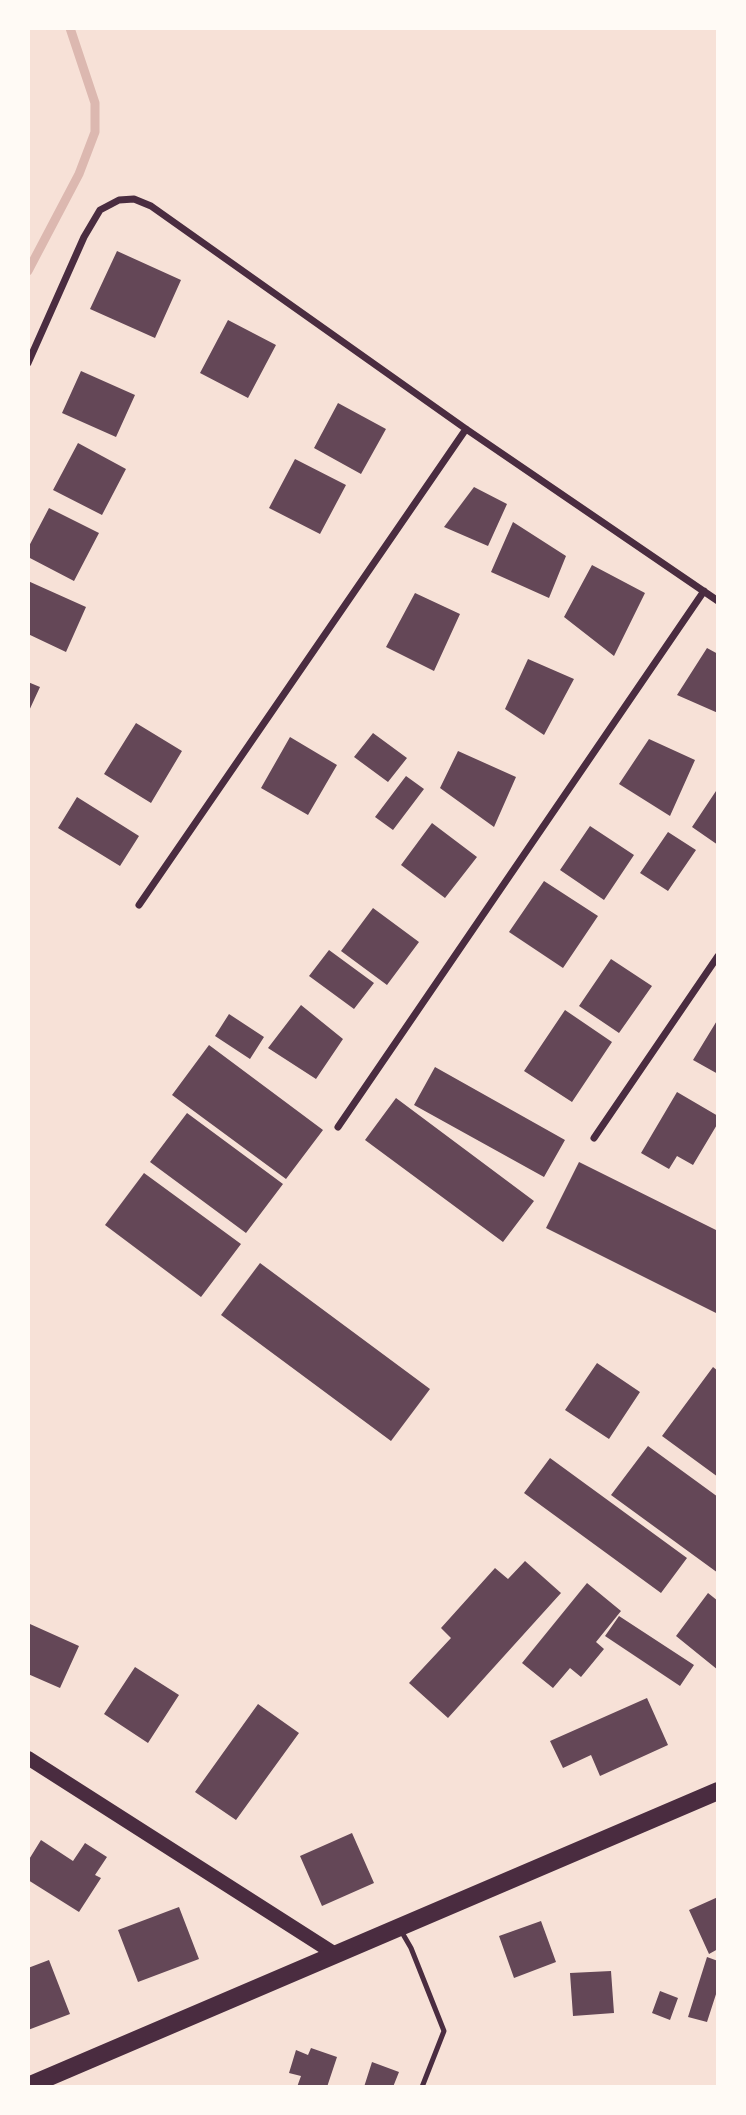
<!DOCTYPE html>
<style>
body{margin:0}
#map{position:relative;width:746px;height:2115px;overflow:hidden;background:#f7e1d7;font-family:Quicksand,sans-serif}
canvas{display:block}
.frame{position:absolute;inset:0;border:30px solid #fffaf5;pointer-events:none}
</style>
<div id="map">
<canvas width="746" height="2115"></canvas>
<div class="frame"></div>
</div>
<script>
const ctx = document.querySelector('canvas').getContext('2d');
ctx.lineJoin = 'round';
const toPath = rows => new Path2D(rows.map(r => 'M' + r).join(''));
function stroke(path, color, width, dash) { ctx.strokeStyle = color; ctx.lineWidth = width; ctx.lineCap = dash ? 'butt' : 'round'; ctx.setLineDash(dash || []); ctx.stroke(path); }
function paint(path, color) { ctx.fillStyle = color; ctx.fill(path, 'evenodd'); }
const stream = toPath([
 [28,271,79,174,95,132,95,103,70,28]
]);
const building = toPath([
 [117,251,181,280,155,338,90,309],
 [228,320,276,345,248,398,200,373],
 [81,371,135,395,116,437,62,413],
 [338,403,386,429,361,474,314,448],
 [78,443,126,469,102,515,53,490],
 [295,459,346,485,320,534,269,508],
 [474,487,507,504,488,546,444,527],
 [49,508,99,533,74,581,28,557,28,548],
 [513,522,566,556,549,598,491,572],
 [592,565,645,593,614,656,564,617],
 [28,581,86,607,66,652,28,634],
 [415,593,460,614,434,671,386,647],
 [707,648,718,654,718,713,677,695],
 [528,659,574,679,544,735,505,709],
 [28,682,40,687,28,713],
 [136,723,182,751,151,803,104,774],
 [373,733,407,758,388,782,354,757],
 [290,737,337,765,308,815,261,788],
 [649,739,695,760,670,816,619,784],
 [458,751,516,777,494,827,440,788],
 [406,776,424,789,393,830,375,817],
 [718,788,718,845,692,827],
 [77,797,139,836,120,866,58,828],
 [432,823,477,857,445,898,401,865],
 [590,826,634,855,604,900,560,870],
 [668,832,696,850,668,891,640,873],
 [544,881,598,916,563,968,509,932],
 [373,908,419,942,387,985,341,951],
 [329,950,374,983,354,1009,309,976],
 [611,959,652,986,619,1033,579,1006],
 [301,1005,343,1039,316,1079,268,1048],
 [565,1010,612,1042,572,1102,524,1071],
 [229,1014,264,1037,250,1059,215,1036],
 [718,1019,718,1074,693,1060],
 [209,1045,323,1130,286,1179,172,1095],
 [435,1067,565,1140,544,1177,414,1105],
 [677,1092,718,1116,718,1123,693,1165,677,1156,669,1169,641,1153],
 [396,1098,534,1201,503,1242,365,1140],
 [187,1113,283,1184,246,1233,150,1162],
 [579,1162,718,1231,718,1314,546,1228],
 [144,1173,241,1244,201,1297,105,1225],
 [260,1263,430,1389,391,1441,221,1315],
 [597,1363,640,1392,609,1439,565,1410],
 [713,1367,718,1371,718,1477,662,1436],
 [648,1446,718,1497,718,1573,611,1495],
 [550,1458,687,1558,661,1593,524,1493],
 [525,1561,561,1593,448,1718,409,1683,451,1638,441,1628,495,1568,508,1579],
 [587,1583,621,1611,596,1642,604,1649,581,1677,570,1668,553,1688,522,1663],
 [708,1593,718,1601,718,1670,676,1636],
 [619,1616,694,1665,680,1686,605,1636],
 [30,1624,79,1646,60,1688,28,1674],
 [135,1667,179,1695,148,1743,104,1714],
 [647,1698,668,1745,600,1776,591,1755,563,1768,550,1741],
 [258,1704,299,1733,236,1820,195,1792],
 [352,1833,374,1883,322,1906,300,1856],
 [41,1840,73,1861,85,1843,107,1857,95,1875,101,1878,79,1912,28,1880,28,1861],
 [718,1897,718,1949,709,1954,689,1910],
 [179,1907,199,1959,138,1982,118,1930],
 [541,1921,556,1962,514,1978,499,1936],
 [707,1957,718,1961,718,1988,707,2022,688,2017],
 [49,1960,70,2014,28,2030,28,1968],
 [611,1971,614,2013,573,2016,570,1973],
 [660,1991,678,1998,670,2020,652,2013],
 [311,2048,337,2057,327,2087,297,2087,301,2076,289,2073,296,2050,308,2055],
 [372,2062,399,2072,393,2087,364,2087]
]);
const service = toPath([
 [400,1929,411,1948,444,2031,422,2087]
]);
const minor = toPath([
 [28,363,84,237,100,210,119,200,134,199,151,206,466,429,718,601],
 [139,905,466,429],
 [338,1127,704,591],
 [594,1138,718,956]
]);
const secondary = toPath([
 [28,1758,335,1954]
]);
const primary = toPath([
 [28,2086,718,1791]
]);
stroke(stream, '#dcb8b0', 9);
paint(building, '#644757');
stroke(service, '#4a2c40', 5);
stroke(minor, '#4a2c40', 7);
stroke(secondary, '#4a2c40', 14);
stroke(primary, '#4a2c40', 18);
</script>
